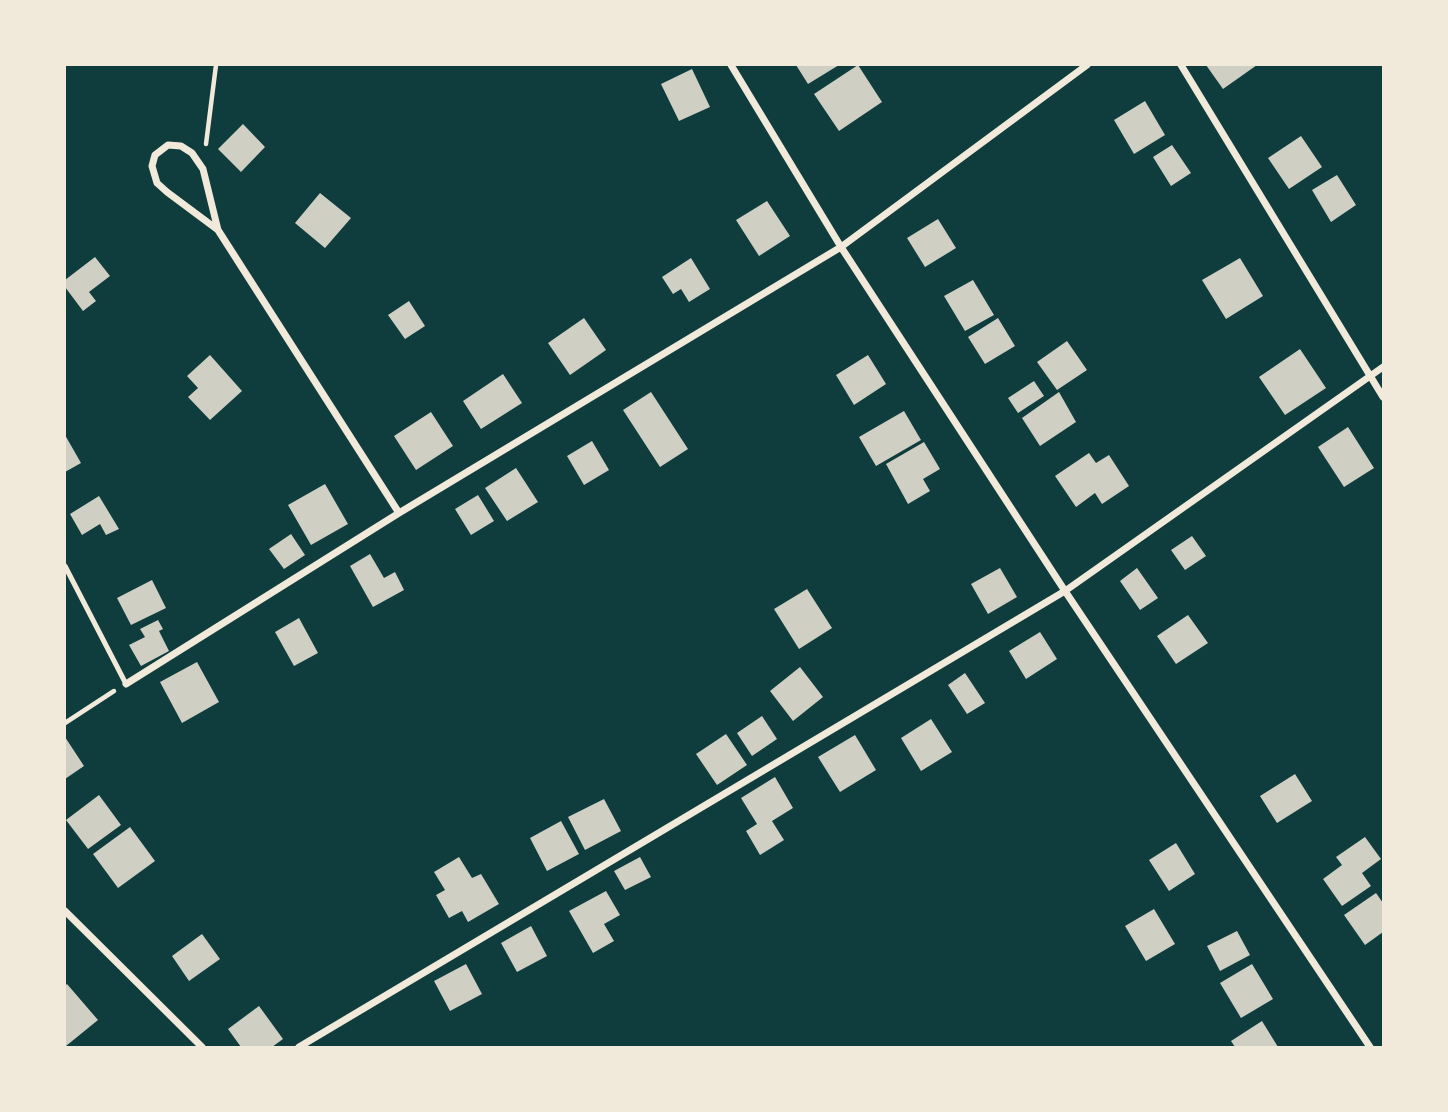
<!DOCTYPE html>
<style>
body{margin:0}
#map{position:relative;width:1448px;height:1112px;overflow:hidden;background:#0f3d3e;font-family:"Open Sans",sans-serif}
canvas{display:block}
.frame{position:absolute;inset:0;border:66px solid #f1e9da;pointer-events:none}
</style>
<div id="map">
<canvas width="1448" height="1112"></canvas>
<div class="frame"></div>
</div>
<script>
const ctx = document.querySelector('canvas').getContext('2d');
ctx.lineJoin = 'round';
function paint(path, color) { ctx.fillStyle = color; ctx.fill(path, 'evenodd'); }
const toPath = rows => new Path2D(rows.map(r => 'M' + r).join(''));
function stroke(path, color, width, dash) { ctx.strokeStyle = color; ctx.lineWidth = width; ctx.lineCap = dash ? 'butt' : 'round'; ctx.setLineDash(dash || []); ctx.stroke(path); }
const building = toPath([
 [796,65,839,65,808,84],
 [858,65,882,102,839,131,814,94],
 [1206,65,1257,65,1223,89],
 [692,69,710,107,679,121,661,84],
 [1145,101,1165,135,1134,154,1114,120],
 [243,124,265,147,241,172,218,149],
 [1301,136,1322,167,1289,189,1268,158],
 [1172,145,1191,173,1171,186,1153,157],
 [1337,175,1356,205,1331,222,1312,190],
 [320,193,351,218,325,248,295,223],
 [767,201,790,236,759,256,736,220],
 [938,219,956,248,925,267,907,238],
 [95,257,110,276,89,292,96,301,83,311,65,287,65,280],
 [691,258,710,289,689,302,681,289,673,294,662,277],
 [1240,258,1263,296,1226,319,1202,280],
 [973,280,994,315,965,331,944,296],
 [409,301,425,326,405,339,388,315],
 [584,318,606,350,570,375,548,343],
 [998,318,1015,346,985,364,968,337],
 [1067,341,1087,370,1057,390,1037,362],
 [1300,349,1326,388,1285,415,1259,377],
 [210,355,242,391,210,420,188,397,198,388,187,376],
 [868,355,886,384,854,405,836,375],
 [503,374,522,403,481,429,463,401],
 [1034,381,1044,396,1018,413,1008,398],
 [651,392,688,449,660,467,623,410],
 [1059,392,1076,422,1040,446,1022,418],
 [904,411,921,440,876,466,859,437],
 [431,412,453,446,416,470,394,436],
 [1348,427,1374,468,1344,487,1318,447],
 [65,435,81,463,65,472],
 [592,441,609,470,584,485,567,456],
 [924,442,940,469,923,479,930,491,908,504,886,464],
 [1089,453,1096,463,1109,455,1129,486,1102,504,1095,493,1076,507,1055,476],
 [516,468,538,502,507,521,485,488],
 [325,484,348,524,311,545,288,505],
 [478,495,494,521,471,535,455,509],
 [99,496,119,529,106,535,100,524,82,535,70,514],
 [291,534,305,555,284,569,269,549],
 [1192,536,1206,556,1185,570,1171,550],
 [370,554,384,578,395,572,404,590,373,607,350,566],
 [1000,568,1017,597,988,614,971,584],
 [1137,568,1158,598,1140,610,1120,581],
 [152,580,166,608,131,625,117,598],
 [807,589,832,628,799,649,774,609],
 [1188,615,1208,643,1176,664,1157,636],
 [299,618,318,653,294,666,275,632],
 [158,620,163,629,159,631,169,651,141,666,129,645,145,637,140,629],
 [1040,632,1057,659,1026,679,1009,651],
 [197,662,219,702,182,723,160,682],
 [800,667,823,697,793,721,770,691],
 [965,673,985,703,967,714,948,685],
 [762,716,777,739,752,756,737,733],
 [931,719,952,752,921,771,901,738],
 [726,734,747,765,717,785,696,754],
 [855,735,876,770,840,792,818,757],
 [65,737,84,766,65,779],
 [1295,774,1312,801,1277,823,1260,796],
 [775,777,793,808,772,821,784,840,760,855,746,831,757,824,741,798],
 [99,795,121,825,88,849,66,820],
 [604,799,621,831,585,850,568,817],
 [561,821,579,854,547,871,530,838],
 [130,827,155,861,118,888,93,854],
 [1365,837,1381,859,1362,873,1371,886,1342,906,1323,879,1342,865,1336,857],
 [1176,843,1195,874,1169,891,1149,860],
 [459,857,472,878,481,874,499,904,468,922,462,911,449,918,436,895,445,890,434,872],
 [640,857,651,877,625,890,614,871],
 [606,891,620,915,604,924,614,941,593,953,569,911],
 [1376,893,1383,903,1383,932,1365,945,1344,915],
 [1154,909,1175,944,1146,961,1125,926],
 [531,926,547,956,517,972,501,943],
 [1237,931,1250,955,1220,971,1207,946],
 [202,934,220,959,189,981,172,956],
 [466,964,482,994,450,1011,434,981],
 [1252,964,1273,999,1241,1018,1220,983],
 [67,984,98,1020,66,1046,65,1044,65,986],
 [259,1006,283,1039,272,1047,241,1047,228,1029],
 [1262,1021,1278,1047,1235,1047,1231,1041]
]);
const path = toPath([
 [206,144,216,65],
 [65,723,114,691]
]);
const service = toPath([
 [65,566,126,684]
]);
const minor = toPath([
 [731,65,841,247,1065,591,1370,1047],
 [1181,65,1383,397],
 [218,230,167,192,157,183,152,166,155,155,168,145,181,146,192,153,203,169,218,230,399,513],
 [126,684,399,513,841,247,1087,65],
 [65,911,202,1047],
 [299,1047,1065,591,1383,367]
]);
paint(building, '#cfcfc3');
stroke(path, '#f1e9da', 4.5);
stroke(service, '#f1e9da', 5);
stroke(minor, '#f1e9da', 7);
</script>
